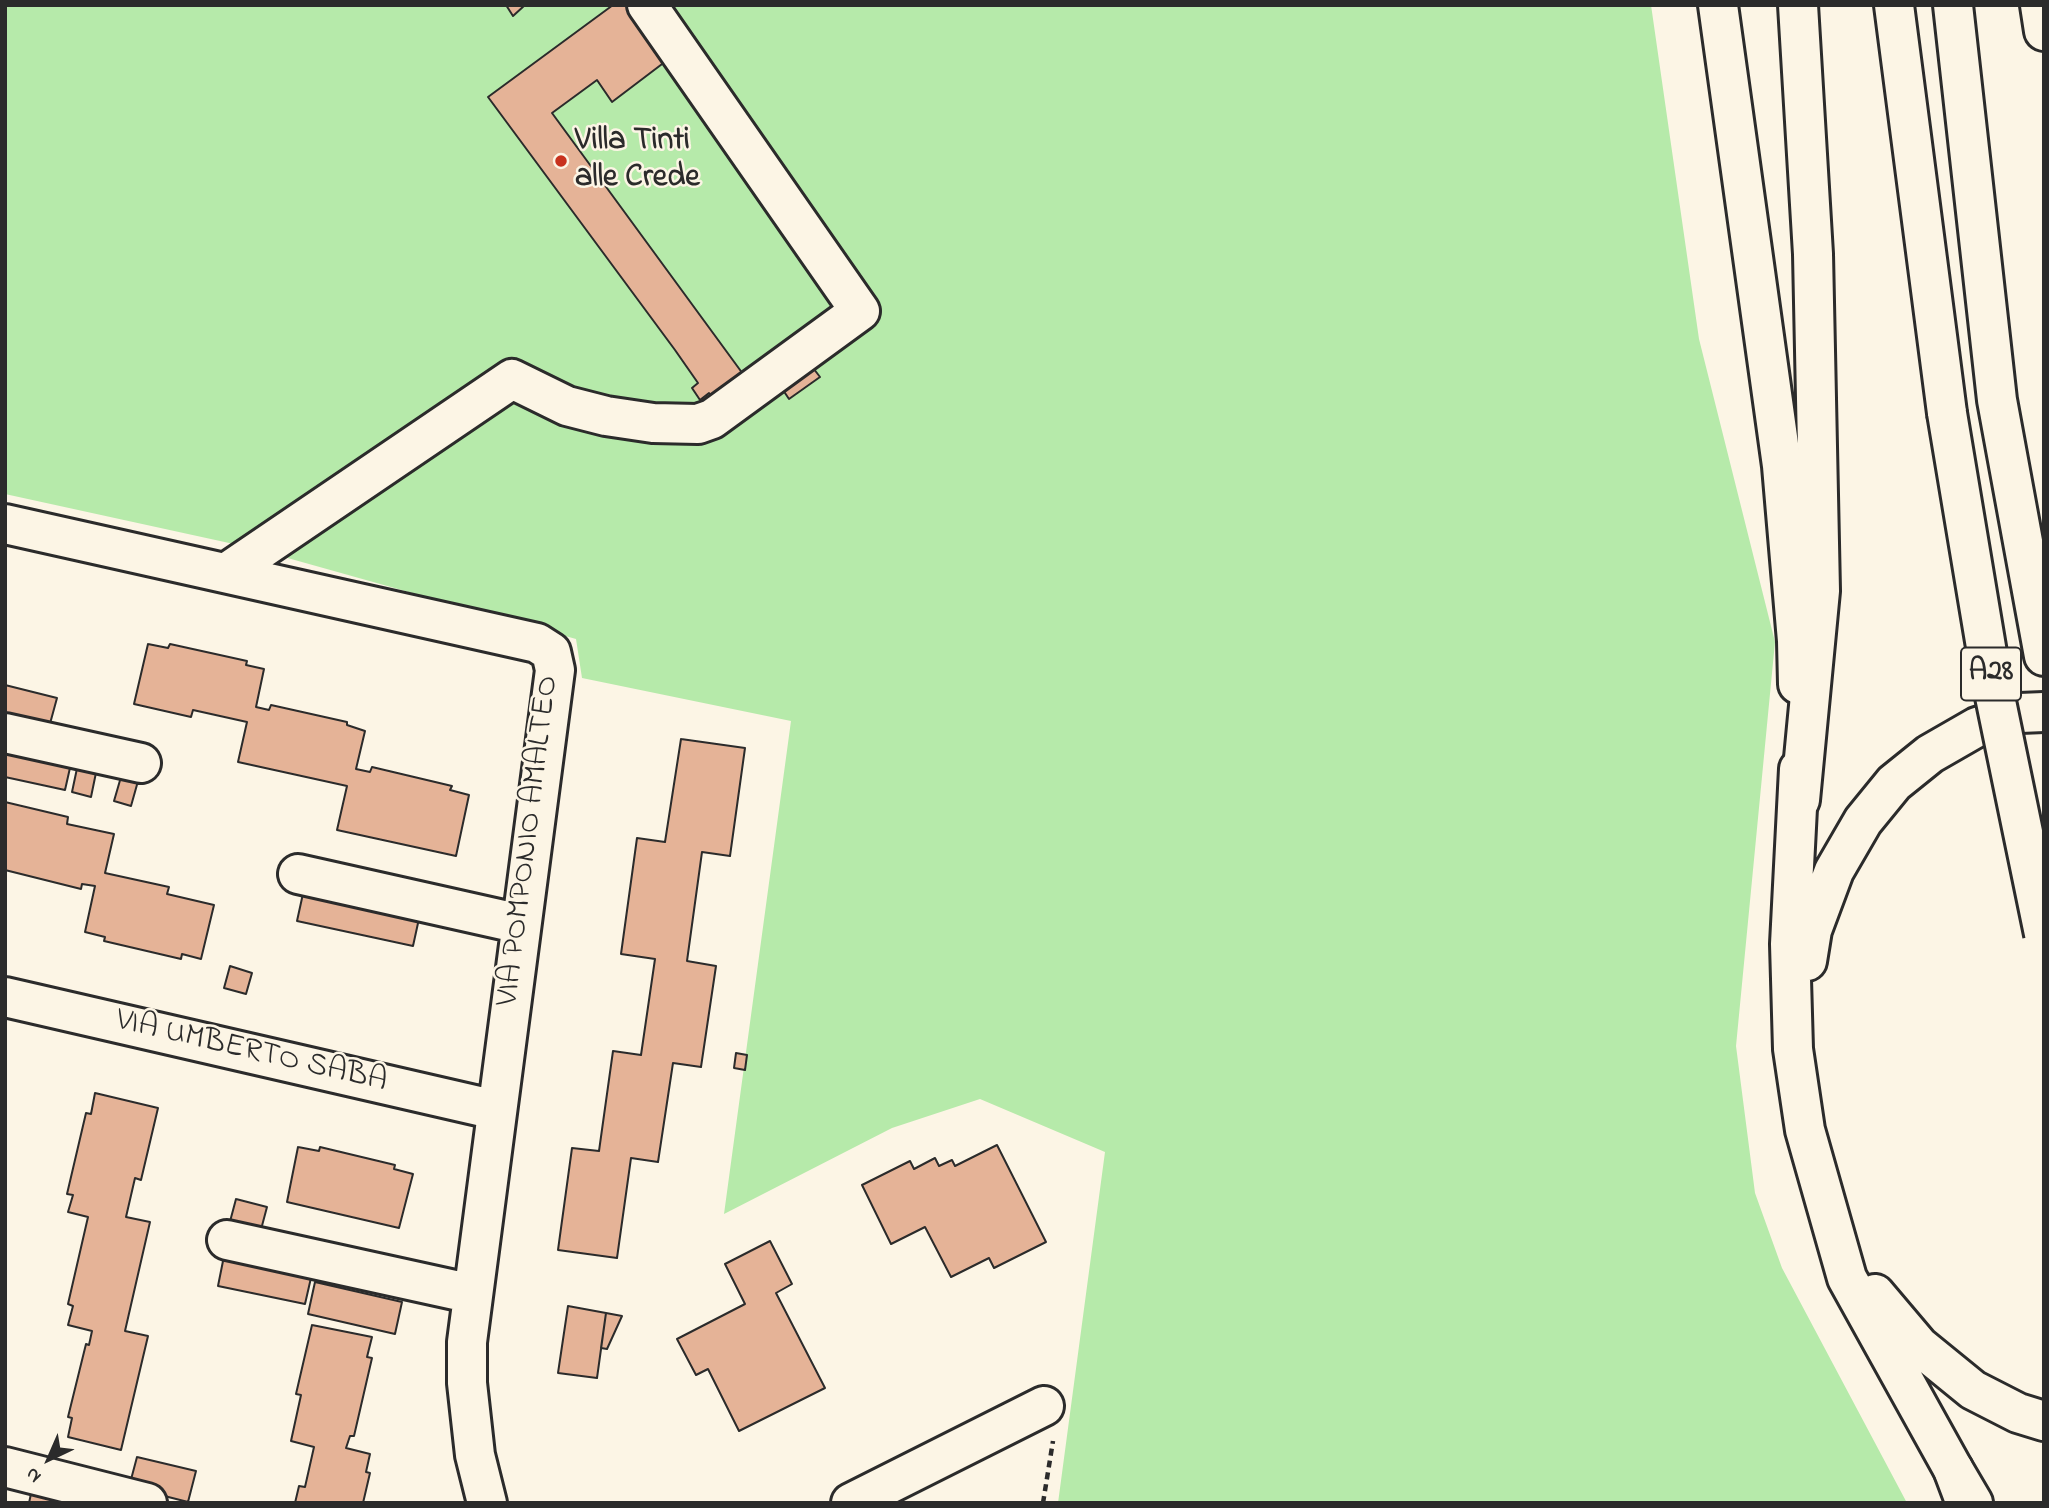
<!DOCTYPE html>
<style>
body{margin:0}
#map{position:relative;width:2049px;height:1508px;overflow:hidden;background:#fcf5e5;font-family:"Indie Flower",sans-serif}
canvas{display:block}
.frame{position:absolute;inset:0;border:7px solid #2b2b2b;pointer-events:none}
.north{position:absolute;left:14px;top:1424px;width:70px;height:70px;-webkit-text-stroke:5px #fcf5e5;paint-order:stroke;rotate:224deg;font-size:19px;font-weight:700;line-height:28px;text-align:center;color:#2b2b2b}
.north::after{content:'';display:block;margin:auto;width:24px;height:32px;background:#2b2b2b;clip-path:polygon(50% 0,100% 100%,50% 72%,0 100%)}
</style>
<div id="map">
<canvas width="2049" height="1508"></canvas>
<div class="frame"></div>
<div class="north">N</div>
</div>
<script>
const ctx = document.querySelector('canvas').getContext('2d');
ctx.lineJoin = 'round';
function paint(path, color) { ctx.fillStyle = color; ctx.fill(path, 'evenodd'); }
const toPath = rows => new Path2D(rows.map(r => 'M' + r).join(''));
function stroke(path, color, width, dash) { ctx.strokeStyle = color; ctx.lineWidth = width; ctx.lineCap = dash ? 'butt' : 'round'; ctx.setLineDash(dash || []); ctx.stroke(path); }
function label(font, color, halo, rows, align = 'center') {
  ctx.font = font + ' "Indie Flower",sans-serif'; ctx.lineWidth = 5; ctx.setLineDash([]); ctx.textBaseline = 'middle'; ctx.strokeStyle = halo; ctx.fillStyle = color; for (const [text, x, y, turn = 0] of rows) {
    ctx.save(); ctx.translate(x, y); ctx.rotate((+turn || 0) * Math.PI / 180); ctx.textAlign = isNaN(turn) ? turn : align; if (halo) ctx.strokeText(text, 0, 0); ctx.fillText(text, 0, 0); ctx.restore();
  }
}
const green = toPath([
 [5,5,1651,5,1699,339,1775,642,1736,1046,1755,1193,1782,1268,1907,1503,1058,1503,1105,1152,980,1099,892,1128,724,1214,791,721,582,678,576,639,252,548,5,494]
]);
const building = toPath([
 [506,5,525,5,513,16,506,5],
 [613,5,634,5,670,58,612,102,597,80,552,113,743,374,712,397,709,393,700,400,692,388,698,383,675,350,488,97,613,5],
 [807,360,820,377,789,399,777,381,807,360],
 [148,644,168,648,170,644,247,661,246,665,264,669,256,707,269,710,271,705,347,722,347,725,365,731,356,769,370,772,372,767,452,786,450,790,469,795,456,856,337,830,347,786,238,762,247,722,193,710,191,717,134,704,148,644],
 [5,685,57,698,48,731,5,721,5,685],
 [681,739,745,748,730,856,702,852,687,961,716,966,701,1067,673,1063,658,1162,631,1158,617,1258,558,1250,572,1148,599,1151,613,1051,641,1055,655,959,621,954,637,838,665,842,681,739],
 [5,743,72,759,65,790,5,777,5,743],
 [79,759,98,763,91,797,72,792,79,759],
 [123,770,140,774,131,806,114,801,123,770],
 [5,802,68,817,67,824,114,834,105,873,169,887,167,894,214,905,201,959,182,954,181,959,104,941,105,937,85,932,95,886,82,884,81,889,5,870,5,802],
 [304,889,420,914,413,946,297,921,304,889],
 [230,966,252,973,246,994,224,988,230,966],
 [736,1053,747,1055,745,1070,734,1068,736,1053],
 [95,1093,158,1108,141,1180,135,1178,126,1217,150,1222,125,1331,148,1336,121,1450,68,1437,72,1418,68,1417,86,1344,89,1345,92,1331,68,1325,73,1306,68,1304,88,1217,68,1212,73,1195,67,1194,86,1113,91,1114,95,1093],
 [997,1145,1046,1242,994,1268,989,1258,951,1277,925,1227,891,1244,862,1185,910,1161,914,1169,935,1158,939,1166,952,1160,955,1166,997,1145],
 [298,1147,319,1151,320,1147,395,1165,394,1169,413,1174,399,1228,287,1202,298,1147],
 [236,1199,267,1207,259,1237,228,1229,236,1199],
 [770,1241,792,1284,776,1293,825,1388,739,1431,708,1369,696,1375,677,1339,745,1304,725,1264,770,1241],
 [225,1251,313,1269,305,1304,218,1286,225,1251],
 [315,1282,402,1302,395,1334,308,1314,315,1282],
 [568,1306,606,1313,597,1378,558,1373,568,1306],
 [606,1313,622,1316,607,1349,601,1348,606,1313],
 [312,1325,372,1337,367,1357,372,1358,354,1436,350,1436,346,1448,370,1454,366,1472,370,1473,363,1503,295,1503,299,1486,305,1487,314,1447,291,1441,301,1395,296,1394,312,1325],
 [137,1457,196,1471,188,1502,129,1487,137,1457],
 [32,1489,90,1503,29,1503,32,1489]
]);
const path = toPath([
 [1043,1503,1053,1441]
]);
const minor = toPath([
 [5,524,537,643,551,652,555,670,467,1342,467,1383,475,1455,487,1503],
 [226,573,512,379,567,406,606,416,653,423,698,424,712,419,860,311,647,5],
 [5,733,141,763],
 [298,874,521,924],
 [5,997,496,1110],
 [227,1240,473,1294],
 [5,1467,147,1503],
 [851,1503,1044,1406]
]);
const major = toPath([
 [1718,5,1782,466,1797,641,1798,684],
 [1799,769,1790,944,1793,1049,1805,1130,1847,1278,1953,1469,1965,1501],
 [1807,961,1812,930,1834,871,1863,821,1894,783,1930,754,1977,727,2020,713,2044,712],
 [1875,1294,1919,1346,1973,1390,2018,1413,2044,1421]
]);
const highway = toPath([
 [1798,5,1813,254,1820,591,1800,800],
 [1894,5,1947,413],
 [1953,5,1997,400,2044,656],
 [2040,5,2044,31],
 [1953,1469,1973,1503]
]);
const highwayBridge = toPath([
 [1947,413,1991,677,2044,934]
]);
const markers = [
 [561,161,7,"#c8321e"]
];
const shields = [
 [1991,674,60]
];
const shieldNames = [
 ["A28",1991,674]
];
const poiNames = [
 ["Villa Tinti",575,143],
 ["alle Crede",575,180]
];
const streetNames = [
 ["VIA POMPONIO AMALTEO",530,841,-83],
 ["VIA UMBERTO SABA",251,1053,13]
];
paint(green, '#b6eaaa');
paint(building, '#e5b397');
stroke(building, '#2b2b2b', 2);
stroke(minor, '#2b2b2b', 44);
stroke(major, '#2b2b2b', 44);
stroke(highway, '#2b2b2b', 44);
stroke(path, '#2b2b2b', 4.5, [7, 5]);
stroke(minor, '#fcf5e5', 38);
stroke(major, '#fcf5e5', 38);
stroke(highway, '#fcf5e5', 38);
stroke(highwayBridge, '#2b2b2b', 44, []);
stroke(highwayBridge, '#fcf5e5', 38);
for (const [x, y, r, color] of markers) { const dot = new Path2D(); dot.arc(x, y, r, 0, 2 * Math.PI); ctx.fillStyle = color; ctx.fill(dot); stroke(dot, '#fcf5e5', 2.5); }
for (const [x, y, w] of shields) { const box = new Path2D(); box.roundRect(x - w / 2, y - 26.5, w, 53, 5); ctx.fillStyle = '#fcf5e5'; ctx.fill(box); stroke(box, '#2b2b2b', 2); }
label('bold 30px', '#2b2b2b', null, shieldNames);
label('bold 32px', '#2b2b2b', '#fcf5e5', poiNames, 'left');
label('32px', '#2b2b2b', '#fcf5e5', streetNames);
</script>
